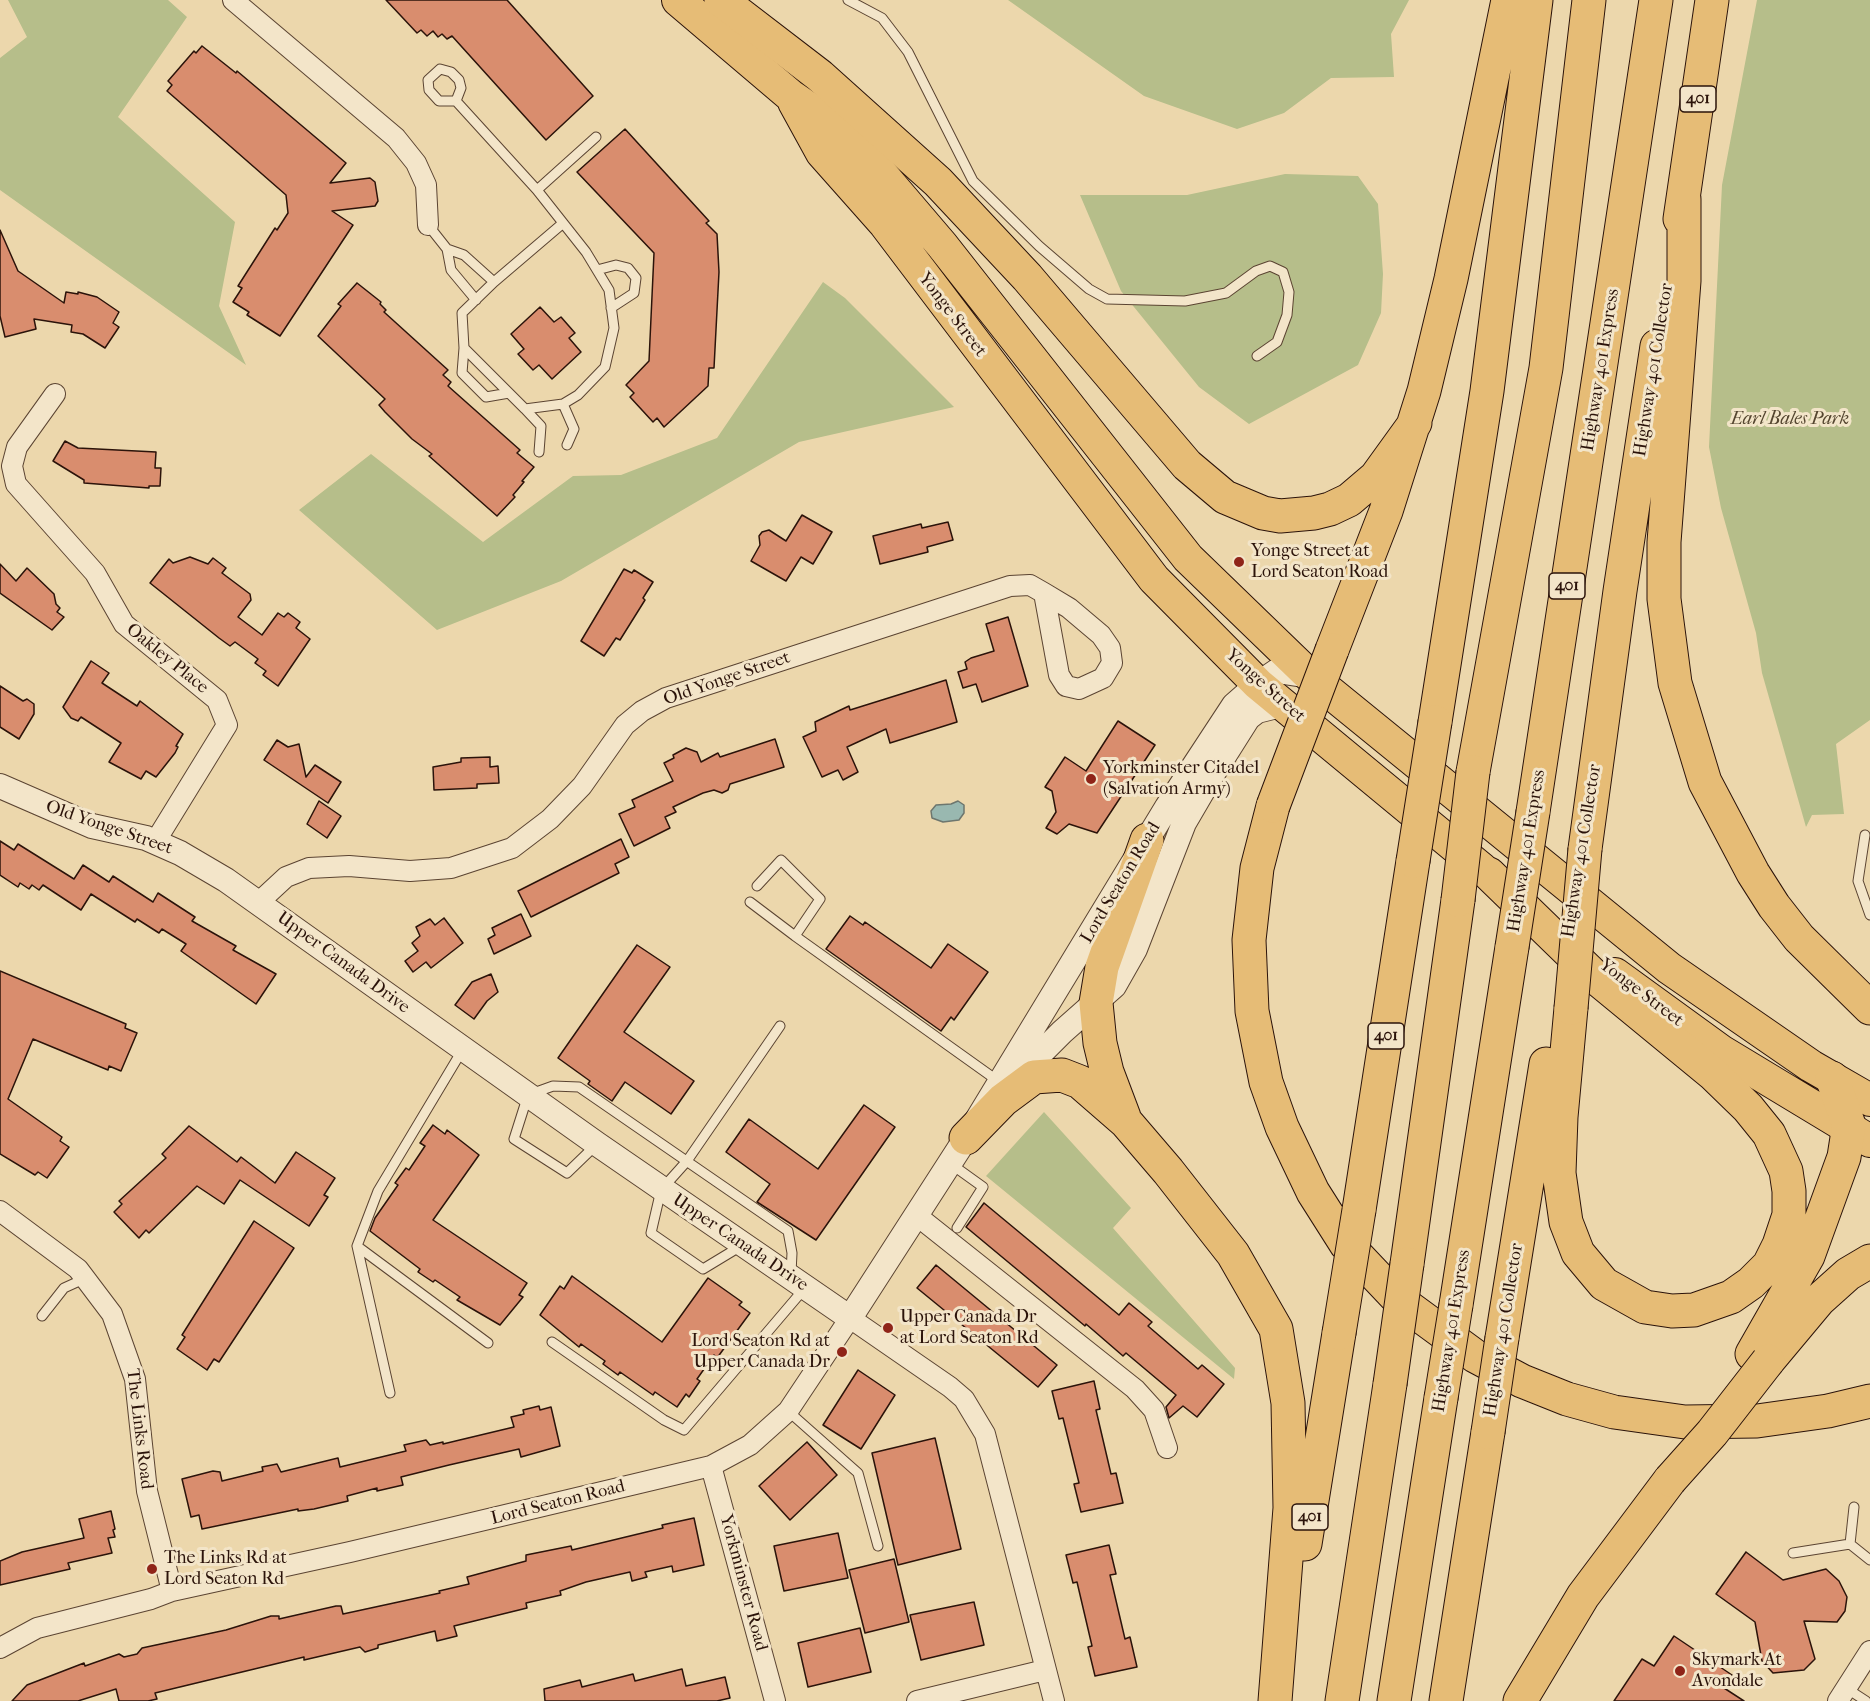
<!DOCTYPE html>
<style>
body{margin:0}
canvas{display:block;background:#ecd7ac}
</style>
<canvas width="1870" height="1701"></canvas>
<script>
const ctx = document.querySelector('canvas').getContext('2d');
ctx.lineJoin = 'round';
function paint(path, color) { ctx.fillStyle = color; ctx.fill(path, 'evenodd'); }
const toPath = rows => new Path2D(rows.map(r => 'M' + r).join(''));
function stroke(path, color, width, dash) { ctx.strokeStyle = color; ctx.lineWidth = width; ctx.lineCap = dash ? 'butt' : 'round'; ctx.setLineDash(dash || []); ctx.stroke(path); }
function label(font, color, halo, rows, align = 'center') {
  ctx.font = font + ' "IM FELL French Canon",serif'; ctx.lineWidth = 6; ctx.setLineDash([]); ctx.textBaseline = 'middle'; ctx.strokeStyle = halo; ctx.fillStyle = color; for (const [text, x, y, turn = 0] of rows) {
    ctx.save(); ctx.translate(x, y); ctx.rotate((+turn || 0) * Math.PI / 180); ctx.textAlign = isNaN(turn) ? turn : align; if (halo) ctx.strokeText(text, 0, 0); ctx.fillText(text, 0, 0); ctx.restore();
  }
}
const green = toPath([
 [8,0,168,0,187,17,118,117,235,222,219,306,246,365,0,190,0,58,27,37],
 [1008,0,1409,0,1391,34,1394,77,1331,78,1284,113,1237,129,1144,96],
 [1757,0,1870,0,1870,720,1836,744,1844,814,1812,815,1806,827,1762,673,1756,633,1721,508,1709,447,1722,185],
 [1285,174,1358,176,1378,204,1383,274,1381,313,1358,365,1249,424,1199,387,1121,291,1080,195,1187,195],
 [823,282,845,298,954,407,799,442,561,581,437,630,299,510,371,454,483,542,573,476,621,475,717,438],
 [1044,1112,1131,1208,1113,1228,1235,1368,1234,1379,986,1176]
]);
const water = toPath([
 [958,801,964,805,964,813,959,820,943,822,932,818,931,811,936,805,951,804,958,801]
]);
const building = toPath([
 [386,0,507,0,593,96,546,140,452,36,447,39,442,34,438,37,433,31,427,36,421,30,417,33,386,0],
 [202,46,236,73,237,71,346,163,330,183,370,178,375,182,378,201,375,206,332,211,353,225,280,336,247,315,249,312,233,302,242,288,238,286,275,228,277,230,288,213,286,195,167,91,172,85,168,81,194,51,196,53,202,46],
 [625,129,709,221,706,223,717,234,719,272,714,368,709,368,708,386,664,427,657,418,653,422,630,397,634,393,626,385,649,361,654,253,577,172,625,129],
 [0,230,18,271,64,303,66,292,78,294,78,292,97,297,119,312,113,323,119,327,105,348,83,334,71,332,72,325,34,319,36,329,5,337,0,316,0,230],
 [357,283,381,302,380,304,386,310,384,312,448,370,443,375,451,382,448,386,520,450,517,453,534,467,522,481,524,482,513,495,515,497,497,516,429,456,432,454,412,439,385,412,379,405,385,399,318,336,341,306,338,304,357,283],
 [540,307,554,322,561,317,575,333,569,338,581,352,552,379,539,365,533,370,518,354,524,349,511,334,540,307],
 [65,441,78,448,156,452,155,468,161,468,160,486,149,486,149,488,84,483,84,480,53,461,65,441],
 [802,515,832,532,813,564,801,557,786,581,751,561,760,545,759,536,762,532,769,530,786,541,802,515],
 [948,522,953,540,927,547,928,552,880,564,873,536,921,524,922,528,948,522],
 [190,557,208,564,213,558,226,568,222,573,250,594,251,600,238,617,262,635,278,613,284,617,288,613,300,622,296,628,310,639,278,686,263,675,266,671,255,663,258,659,235,642,230,646,219,638,150,583,169,559,173,563,190,557],
 [0,564,16,581,27,568,54,594,56,604,60,608,57,612,64,617,52,630,0,593,0,564],
 [624,569,632,573,634,570,653,582,643,598,645,600,620,640,616,638,604,656,581,641,624,569],
 [1008,617,1028,686,982,702,976,684,963,688,958,672,967,669,965,662,971,658,994,651,986,624,1008,617],
 [91,661,109,673,102,683,137,706,140,701,183,734,176,746,178,747,175,753,156,777,146,771,141,779,109,762,121,743,81,717,78,721,71,718,63,707,91,661],
 [946,680,957,722,890,743,886,729,847,747,858,772,843,780,838,770,822,777,803,737,816,731,815,722,849,706,850,710,946,680],
 [0,686,23,701,27,699,34,704,34,714,19,739,0,727,0,686],
 [1118,721,1155,745,1097,833,1069,824,1057,834,1046,828,1056,812,1052,791,1045,787,1065,757,1086,771,1118,721],
 [775,739,784,767,730,784,728,790,722,793,714,790,703,793,673,807,676,812,665,817,670,828,634,846,619,814,635,807,632,800,673,781,664,763,674,758,673,755,686,748,697,752,701,762,718,753,720,757,775,739],
 [277,740,288,747,299,744,306,777,315,765,341,782,328,803,264,760,277,740],
 [490,757,490,767,498,766,499,783,477,784,477,788,434,790,433,767,461,762,461,758,490,757],
 [319,801,341,816,327,838,307,824,319,801],
 [621,839,629,857,615,864,619,873,531,917,518,891,621,839],
 [0,841,14,850,18,844,74,879,83,865,109,882,113,876,153,902,158,893,195,917,192,921,236,946,233,950,276,974,256,1004,181,951,186,944,162,929,159,933,137,919,135,922,91,894,81,910,43,885,39,890,32,885,29,889,20,883,18,887,0,875,0,841],
 [521,914,531,936,494,954,488,939,495,935,492,928,521,914],
 [850,916,863,925,865,922,931,968,948,944,988,972,954,1020,951,1017,941,1031,826,949,850,916],
 [444,918,463,943,431,968,426,962,413,972,405,961,418,951,412,943,420,936,416,927,430,919,435,925,444,918],
 [637,945,670,967,624,1032,694,1081,671,1114,625,1082,612,1101,588,1084,590,1081,558,1058,637,945],
 [0,971,126,1024,125,1028,137,1033,121,1071,109,1066,108,1070,33,1039,8,1099,62,1137,60,1141,69,1147,47,1178,38,1172,35,1175,0,1154,0,971],
 [491,974,498,992,487,1001,474,1019,455,1005,472,982,491,974],
 [864,1105,895,1127,816,1240,757,1202,770,1184,726,1152,749,1119,818,1169,864,1105],
 [433,1125,445,1134,447,1130,479,1155,433,1220,527,1283,519,1295,523,1297,500,1325,457,1300,460,1297,435,1280,433,1282,418,1272,420,1269,370,1231,375,1218,398,1185,395,1183,406,1168,409,1170,425,1146,420,1143,433,1125],
 [189,1126,237,1162,241,1157,275,1183,296,1152,335,1178,324,1195,328,1197,309,1226,240,1180,224,1204,197,1186,149,1233,146,1230,139,1238,114,1212,122,1204,119,1201,166,1158,162,1154,189,1126],
 [984,1203,1119,1315,1129,1303,1152,1322,1148,1326,1198,1369,1202,1365,1224,1384,1197,1417,1183,1406,1169,1418,1166,1407,1176,1395,1126,1353,1123,1356,1086,1324,1085,1326,966,1227,984,1203],
 [254,1221,294,1248,219,1362,214,1359,207,1370,177,1349,185,1337,182,1335,254,1221],
 [936,1265,1057,1365,1038,1387,917,1288,936,1265],
 [572,1276,662,1342,708,1278,742,1302,739,1305,750,1313,717,1358,714,1355,697,1379,700,1381,689,1397,686,1394,677,1407,655,1392,653,1395,620,1372,618,1375,603,1364,605,1361,581,1344,579,1347,540,1315,560,1286,564,1289,572,1276],
 [858,1370,895,1395,861,1449,823,1425,858,1370],
 [1094,1381,1100,1409,1096,1410,1111,1474,1116,1473,1123,1503,1081,1512,1074,1484,1079,1483,1063,1418,1059,1419,1052,1391,1094,1381],
 [539,1406,540,1410,551,1407,560,1446,521,1457,519,1449,449,1465,401,1477,403,1485,377,1491,377,1488,347,1496,348,1501,314,1509,298,1511,298,1509,202,1529,199,1515,191,1517,182,1479,213,1471,220,1472,222,1481,263,1471,262,1467,277,1464,281,1472,338,1458,340,1467,406,1451,404,1445,426,1440,430,1445,443,1442,443,1444,514,1427,511,1417,524,1414,523,1410,539,1406],
 [935,1438,961,1549,898,1565,872,1453,935,1438],
 [807,1442,837,1475,790,1520,759,1486,807,1442],
 [111,1511,115,1529,113,1530,115,1537,108,1538,112,1553,68,1563,70,1569,0,1585,0,1561,22,1552,84,1538,79,1519,111,1511],
 [694,1518,704,1565,673,1572,672,1566,645,1572,647,1577,632,1581,630,1572,586,1582,560,1591,561,1595,526,1603,527,1608,454,1626,457,1636,437,1641,435,1631,378,1645,378,1648,365,1652,360,1647,304,1660,304,1657,155,1693,157,1699,148,1701,119,1701,116,1689,78,1701,12,1701,27,1685,84,1663,85,1666,119,1654,124,1657,137,1654,142,1648,226,1630,271,1616,279,1616,279,1619,336,1606,341,1606,343,1614,440,1593,439,1591,469,1584,467,1577,526,1561,526,1555,571,1546,572,1550,663,1528,662,1525,694,1518],
 [838,1533,848,1578,784,1591,774,1546,838,1533],
 [1109,1545,1116,1574,1110,1575,1125,1639,1130,1637,1137,1667,1095,1676,1088,1647,1092,1646,1077,1582,1073,1583,1066,1555,1109,1545],
 [1746,1552,1783,1580,1826,1569,1839,1581,1847,1597,1845,1611,1837,1622,1804,1621,1815,1659,1804,1670,1773,1673,1762,1661,1755,1622,1716,1594,1746,1552],
 [894,1559,909,1622,865,1633,849,1570,894,1559],
 [974,1602,984,1645,921,1660,910,1615,974,1602],
 [860,1628,871,1672,808,1687,798,1643,860,1628],
 [1674,1636,1732,1675,1724,1688,1744,1701,1614,1701,1642,1659,1654,1666,1674,1636],
 [682,1669,686,1686,725,1677,730,1698,717,1701,545,1701,544,1689,580,1680,582,1687,633,1674,635,1681,682,1669]
]);
const service = toPath([
 [848,0,882,18,908,52,973,181,1039,246,1089,289,1107,299,1185,301,1226,293,1256,271,1270,266,1283,272,1289,292,1287,315,1277,342,1257,356],
 [456,101,461,88,459,80,451,72,440,69,428,80,429,90,439,101,456,101,537,190,586,252,609,290,614,328,605,367,578,395,563,404,525,409,464,348,462,313,494,282,562,224],
 [537,190,596,137],
 [428,225,447,249,464,255,494,282],
 [447,249,451,270,476,300],
 [597,270,616,265,628,268,636,278,634,293,611,308],
 [464,348,462,373,486,397,509,393],
 [563,404,574,429,567,445],
 [525,409,541,426,539,452],
 [1865,835,1858,881,1870,915],
 [757,886,781,860,820,899,795,936,998,1081],
 [750,902,795,936],
 [463,1049,378,1191,357,1246,488,1343],
 [597,1144,567,1173,514,1139,528,1095,553,1086,579,1087,788,1231,792,1253,791,1273],
 [951,1164,983,1187,957,1228],
 [357,1246,390,1393],
 [741,1246,703,1269,651,1233,661,1190,687,1161,780,1026],
 [42,1316,64,1288,86,1278],
 [552,1342,664,1420,684,1430,804,1289],
 [788,1411,858,1473,878,1546],
 [1854,1507,1850,1544,1870,1560],
 [1793,1553,1850,1544],
 [1846,1688,1866,1701]
]);
const minor = toPath([
 [233,0,396,138,416,163,426,185,428,225],
 [55,394,17,447,12,466,16,484,95,573,124,624,217,700,227,725,155,842],
 [259,902,286,877,309,868,349,866,410,871,451,868,512,848,550,819,582,786,625,725,642,711,666,698,1010,586,1030,585,1044,593,1069,608,1101,635,1110,648,1112,663,1103,678,1079,689,1066,686,1059,675,1044,593],
 [0,1211,78,1269,112,1314,135,1379,147,1491,172,1591],
 [916,1215,1135,1389,1154,1410,1167,1448],
 [711,1466,775,1701],
 [0,1648,37,1628,151,1599,172,1591,350,1552,711,1466,750,1445,788,1411,850,1318,950,1387,964,1399,985,1434,1054,1701],
 [917,1701,1045,1670],
 [1838,1701,1870,1651]
]);
const tertiary = toPath([
 [0,786,92,826,146,838,180,853,226,880,597,1144,850,1318,966,1138,1167,807,1234,705,1258,684,1277,671,1310,676],
 [1011,1083,1062,1032,1114,986,1135,949,1184,823,1212,775,1248,718,1257,711,1285,704]
]);
const primary = toPath([
 [678,0,791,96,849,136,942,245,1188,558,1310,676,1669,968,1811,1066,1870,1100],
 [794,102,822,153,885,224,1154,579,1258,684,1482,869],
 [1615,974,1721,1051,1870,1141]
]);
const motorway = toPath([
 [721,0,820,76,938,182,1027,277,1187,465,1225,497,1263,513,1280,516,1314,513,1330,509,1349,500,1376,477,1415,423],
 [1684,199,1684,281,1664,542,1664,599,1675,683,1705,782,1753,873,1774,906,1799,938,1870,1008],
 [1680,219,1712,0],
 [1332,650,1386,511,1424,391,1451,279,1508,0],
 [1435,722,1487,391,1536,0],
 [1473,772,1546,368,1589,0],
 [1273,806,1257,868,1249,940,1252,1011,1266,1082,1282,1127,1313,1192,1346,1244,1400,1301,1475,1356,1522,1381,1567,1399,1614,1412,1685,1422,1757,1421,1828,1411,1870,1401],
 [1533,812,1656,0],
 [1585,849,1620,591,1657,346],
 [1489,874,1595,977,1713,1074,1748,1108,1769,1134,1786,1171,1789,1191,1789,1215,1779,1245,1769,1265,1751,1283,1731,1297,1694,1310,1672,1311,1645,1307,1604,1284,1578,1253,1566,1222,1559,1173,1561,1117,1571,1008],
 [1124,1117,1107,1072,1100,1043,1096,1003,1102,967,1147,840],
 [966,1138,1003,1100,1034,1077,1062,1075,1080,1082,1126,1122,1168,1171,1233,1254,1276,1329,1288,1403,1290,1508,1275,1701],
 [1359,1210,1413,861],
 [1407,1264,1458,900],
 [1456,1305,1512,947],
 [1502,1338,1546,1064],
 [1752,1354,1808,1256,1844,1157,1849,1125,1832,1078],
 [1768,1361,1819,1300,1848,1274,1870,1261],
 [1305,1544,1339,1333],
 [1342,1701,1390,1384],
 [1394,1701,1441,1398],
 [1446,1701,1488,1432],
 [1520,1701,1583,1596,1670,1480]
]);
const motorwayBridge = toPath([
 [1273,806,1332,650],
 [1413,861,1435,722],
 [1458,900,1473,772],
 [1512,947,1533,812],
 [1571,1008,1585,849],
 [1339,1333,1359,1210],
 [1390,1384,1407,1264],
 [1441,1398,1456,1305],
 [1488,1432,1502,1338],
 [1670,1480,1712,1433,1768,1361]
]);
const markers = [
 [1239,562,6,"#8f2418"],
 [1091,779,6,"#8f2418"],
 [888,1328,6,"#8f2418"],
 [842,1352,6,"#8f2418"],
 [152,1569,6,"#8f2418"],
 [1680,1671,6,"#8f2418"]
];
const shields = [
 [1698,99,36],
 [1567,586,36],
 [1386,1036,36],
 [1310,1517,36]
];
const shieldNames = [
 ["401",1698,99],
 ["401",1567,586],
 ["401",1386,1036],
 ["401",1310,1517]
];
const streetNames = [
 ["Yonge Street",952,315,53],
 ["Highway 401 Express",1601,370,-81],
 ["Highway 401 Collector",1654,370,-81],
 ["Oakley Place",167,659,39],
 ["Old Yonge Street",727,679,-19],
 ["Yonge Street",1265,686,42],
 ["Old Yonge Street",109,828,19],
 ["Highway 401 Express",1527,851,-81],
 ["Highway 401 Collector",1582,851,-81],
 ["Lord Seaton Road",1121,883,-59],
 ["Upper Canada Drive",343,963,36],
 ["Yonge Street",1641,993,37],
 ["Upper Canada Drive",740,1243,34],
 ["Highway 401 Collector",1504,1330,-81],
 ["Highway 401 Express",1452,1331,-81],
 ["The Links Road",139,1429,83],
 ["Lord Seaton Road",558,1503,-14],
 ["Yorkminster Road",743,1583,75]
];
const parkNames = [
 ["Earl Bales Park",1790,420]
];
const poiNames = [
 ["Yonge Street at",1251,552],
 ["Lord Seaton Road",1251,573],
 ["Yorkminster Citadel",1103,769],
 ["(Salvation Army)",1103,790],
 ["Upper Canada Dr",900,1318],
 ["at Lord Seaton Rd",900,1339],
 ["Lord Seaton Rd at",830,1342,"right"],
 ["Upper Canada Dr",830,1363,"right"],
 ["The Links Rd at",164,1559],
 ["Lord Seaton Rd",164,1580],
 ["Skymark At",1692,1661],
 ["Avondale",1692,1682]
];
paint(green, '#b6be8a');
paint(water, '#99b8b0');
stroke(water, '#6d766e', 1.5);
paint(building, '#d98d6e');
stroke(building, '#2b130a', 1.5);
stroke(service, '#5b4432', 11);
stroke(minor, '#5b4432', 22);
stroke(tertiary, '#5b4432', 26);
stroke(primary, '#2b130a', 34);
stroke(motorway, '#2b130a', 35);
stroke(service, '#f3e5c9', 9);
stroke(minor, '#f3e5c9', 20);
stroke(tertiary, '#f3e5c9', 24);
stroke(primary, '#e6bc76', 32);
stroke(motorway, '#e6bc76', 33);
stroke(motorwayBridge, '#2b130a', 35, []);
stroke(motorwayBridge, '#e6bc76', 33);
for (const [x, y, r, color] of markers) { const dot = new Path2D(); dot.arc(x, y, r, 0, 2 * Math.PI); ctx.fillStyle = color; ctx.fill(dot); stroke(dot, '#f3e5c9', 2); }
for (const [x, y, w] of shields) { const box = new Path2D(); box.roundRect(x - w / 2, y - 13, w, 26, 4.5); ctx.fillStyle = '#f3e5c9'; ctx.fill(box); stroke(box, '#2b130a', 1.5); }
label('bold 16px', '#2b130a', null, shieldNames);
label('18px', '#2b130a', '#f3e5c9', streetNames);
label('italic 18px', '#554630', '#f3e5c9', parkNames);
label('18px', '#2b130a', '#f3e5c9', poiNames, 'left');
</script>
